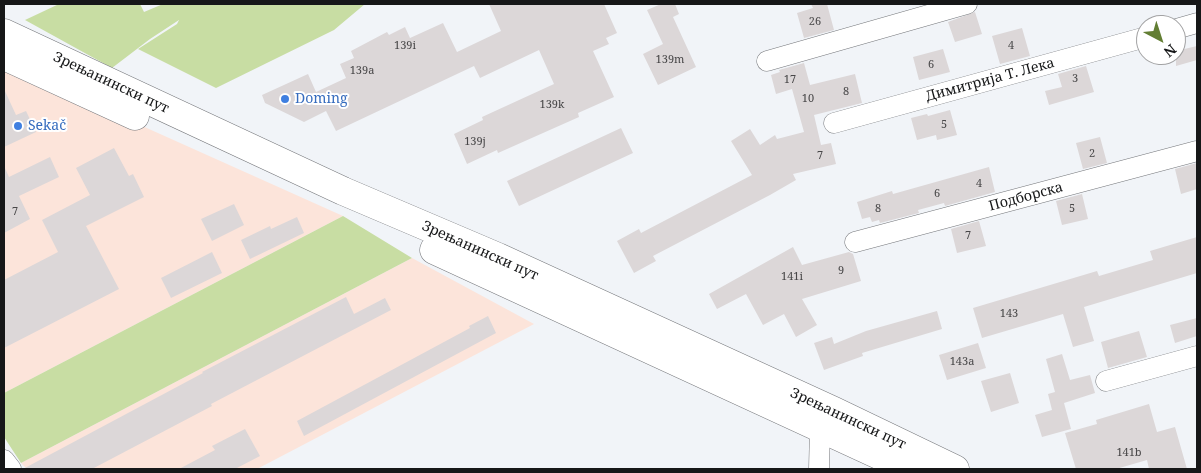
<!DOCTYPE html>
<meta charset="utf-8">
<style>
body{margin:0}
#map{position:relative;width:1201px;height:473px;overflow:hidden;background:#f1f4f8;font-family:"Noto Serif",serif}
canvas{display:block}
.frame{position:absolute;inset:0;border:5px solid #161718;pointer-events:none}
.north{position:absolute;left:1136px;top:15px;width:50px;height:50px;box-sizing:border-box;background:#fff;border:1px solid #a2a2a3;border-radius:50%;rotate:140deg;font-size:14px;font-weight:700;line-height:20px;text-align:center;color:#161718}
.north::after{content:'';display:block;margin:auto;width:18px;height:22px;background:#627e33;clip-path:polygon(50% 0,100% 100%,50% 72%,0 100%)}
</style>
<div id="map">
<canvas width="1201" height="473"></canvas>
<div class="frame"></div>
<div class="north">N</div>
</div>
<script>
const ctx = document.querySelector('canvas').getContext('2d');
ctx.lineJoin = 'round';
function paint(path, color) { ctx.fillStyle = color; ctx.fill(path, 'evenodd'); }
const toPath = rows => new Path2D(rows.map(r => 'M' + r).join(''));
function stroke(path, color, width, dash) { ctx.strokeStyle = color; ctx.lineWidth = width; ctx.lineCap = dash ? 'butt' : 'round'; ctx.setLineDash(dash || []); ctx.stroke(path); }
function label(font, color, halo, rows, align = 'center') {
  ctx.font = font + ' "Noto Serif",serif'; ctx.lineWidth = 4; ctx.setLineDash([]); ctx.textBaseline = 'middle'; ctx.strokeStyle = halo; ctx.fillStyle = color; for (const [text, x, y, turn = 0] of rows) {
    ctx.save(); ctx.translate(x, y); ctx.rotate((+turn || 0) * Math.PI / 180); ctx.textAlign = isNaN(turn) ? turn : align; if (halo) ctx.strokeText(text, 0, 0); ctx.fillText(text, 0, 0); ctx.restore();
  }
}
const commercial = toPath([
 [4,64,343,216,4,393],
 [412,258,534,324,257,469,27,469,21,463]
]);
const green = toPath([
 [59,4,140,4,144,12,163,4,365,4,334,30,216,88,138,49,177,24,179,20,150,39,112,68,25,20],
 [343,216,412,258,21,463,4,437,4,393]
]);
const building = toPath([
 [489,4,604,4,617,33,606,38,609,44,593,51,614,97,578,113,579,117,498,153,497,150,467,164,454,134,483,120,482,117,554,84,539,50,480,78,474,66,336,131,326,111,304,122,265,103,262,95,308,74,316,92,346,78,340,64,354,58,351,51,387,32,389,35,405,27,410,38,443,23,457,52,501,31],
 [661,4,675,4,679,14,673,17,696,67,658,85,643,54,663,44,647,10],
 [811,4,827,4,834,30,804,38,797,13,813,8],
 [975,12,982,34,955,42,948,22],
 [1022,28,1030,56,1000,64,992,36],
 [1197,46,1197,60,1176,66,1176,51],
 [943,49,950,72,919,80,913,57],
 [804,63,810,85,855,74,862,103,814,115,821,145,831,143,836,164,793,174,796,180,770,195,653,256,656,261,634,273,617,241,639,229,641,233,752,175,731,141,750,129,760,145,775,135,777,139,804,132,792,89,776,94,771,75,780,72,779,70],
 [1086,66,1094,92,1049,105,1045,91,1062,87,1058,74],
 [4,89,16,115,26,111,36,132,4,147],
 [950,110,957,135,937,140,936,135,917,140,911,118,927,114,928,116],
 [621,128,633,153,519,206,507,181],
 [1100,137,1107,163,1083,169,1076,143],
 [114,148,129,176,133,174,144,197,86,226,119,289,4,348,4,280,58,252,42,220,90,195,76,168],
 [50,157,59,177,19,196,30,219,4,233,4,166,9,177],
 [1197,163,1197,189,1181,194,1175,169],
 [989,167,995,192,945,206,944,203,918,210,919,213,880,223,879,220,872,222,870,217,862,219,857,202,892,191,893,194],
 [1082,194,1088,219,1062,225,1056,201],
 [234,204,244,225,212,241,201,219],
 [297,217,304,233,250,259,241,240,270,226,271,229],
 [979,221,986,246,957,253,951,229],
 [1197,237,1197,273,1084,307,1094,341,1073,347,1063,314,982,338,973,308,1097,271,1099,276,1153,260,1150,251],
 [793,247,802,265,849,252,853,254,861,281,802,299,817,325,796,337,784,314,763,325,746,294,717,309,709,294],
 [212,252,222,273,171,298,161,278],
 [346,297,354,314,385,298,391,310,211,404,212,406,92,469,23,469,203,373,202,372],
 [937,311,942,329,862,353,863,356,824,370,814,343,832,337,834,344,866,331],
 [488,316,496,333,304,436,297,421,470,328,469,326],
 [1197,318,1197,336,1175,343,1170,325],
 [1139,331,1147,357,1108,368,1101,342],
 [978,343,986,368,947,380,939,355],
 [1062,354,1070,380,1090,375,1095,393,1064,403,1071,429,1042,437,1035,415,1052,410,1048,394,1055,392,1046,359],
 [1010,373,1019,403,991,412,981,381],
 [1149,404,1157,432,1175,427,1187,469,1149,469,1147,460,1116,469,1076,469,1065,433,1097,424,1096,420],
 [245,429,260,456,235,469,179,469,215,450,212,446]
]);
const street = toPath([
 [1176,29,1197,23],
 [767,61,967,4],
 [834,123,1146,37],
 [855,242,1197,151],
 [1106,381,1197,356],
 [4,460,11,469],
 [819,469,820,428]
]);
const secondary = toPath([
 [4,33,343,191,498,257,834,411,955,469],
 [4,56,135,116],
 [434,250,909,469]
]);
const markers = [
 [285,99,5,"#3f7fe0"],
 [18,126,5,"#3f7fe0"]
];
const numberNames = [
 ["26",815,22],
 ["139i",405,46],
 ["4",1011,46],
 ["139m",670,60],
 ["6",931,65],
 ["139a",362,71],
 ["3",1075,79],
 ["17",790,80],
 ["8",846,92],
 ["10",808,99],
 ["139k",552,105],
 ["5",944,125],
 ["139j",475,142],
 ["2",1092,154],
 ["7",820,156],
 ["4",979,184],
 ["6",937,194],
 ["8",878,209],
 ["5",1072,209],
 ["7",15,212],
 ["7",968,236],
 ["9",841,271],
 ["141i",792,277],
 ["143",1009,314],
 ["143a",962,362],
 ["141b",1129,453]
];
const streetNames = [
 ["Димитрија Т. Лека",990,80,-15],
 ["Зрењанински пут",111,83,25],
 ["Подборска",1026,197,-15],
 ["Зрењанински пут",480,251,24],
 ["Зрењанински пут",848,419,25]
];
const shopNames = [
 ["Doming",295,99],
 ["Sekač",28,126]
];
paint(commercial, '#fce4da');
paint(green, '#c8dda3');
paint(building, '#dcd7d8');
stroke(street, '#75777b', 21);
stroke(secondary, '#75777b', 29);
stroke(street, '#fff', 20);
stroke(secondary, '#fff', 28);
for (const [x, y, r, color] of markers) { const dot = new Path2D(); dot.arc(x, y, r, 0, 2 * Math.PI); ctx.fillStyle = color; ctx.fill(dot); stroke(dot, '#fff', 2); }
label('11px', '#484748', null, numberNames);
label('14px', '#161718', '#fff', streetNames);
label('14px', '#366cbe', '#fff', shopNames, 'left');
</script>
